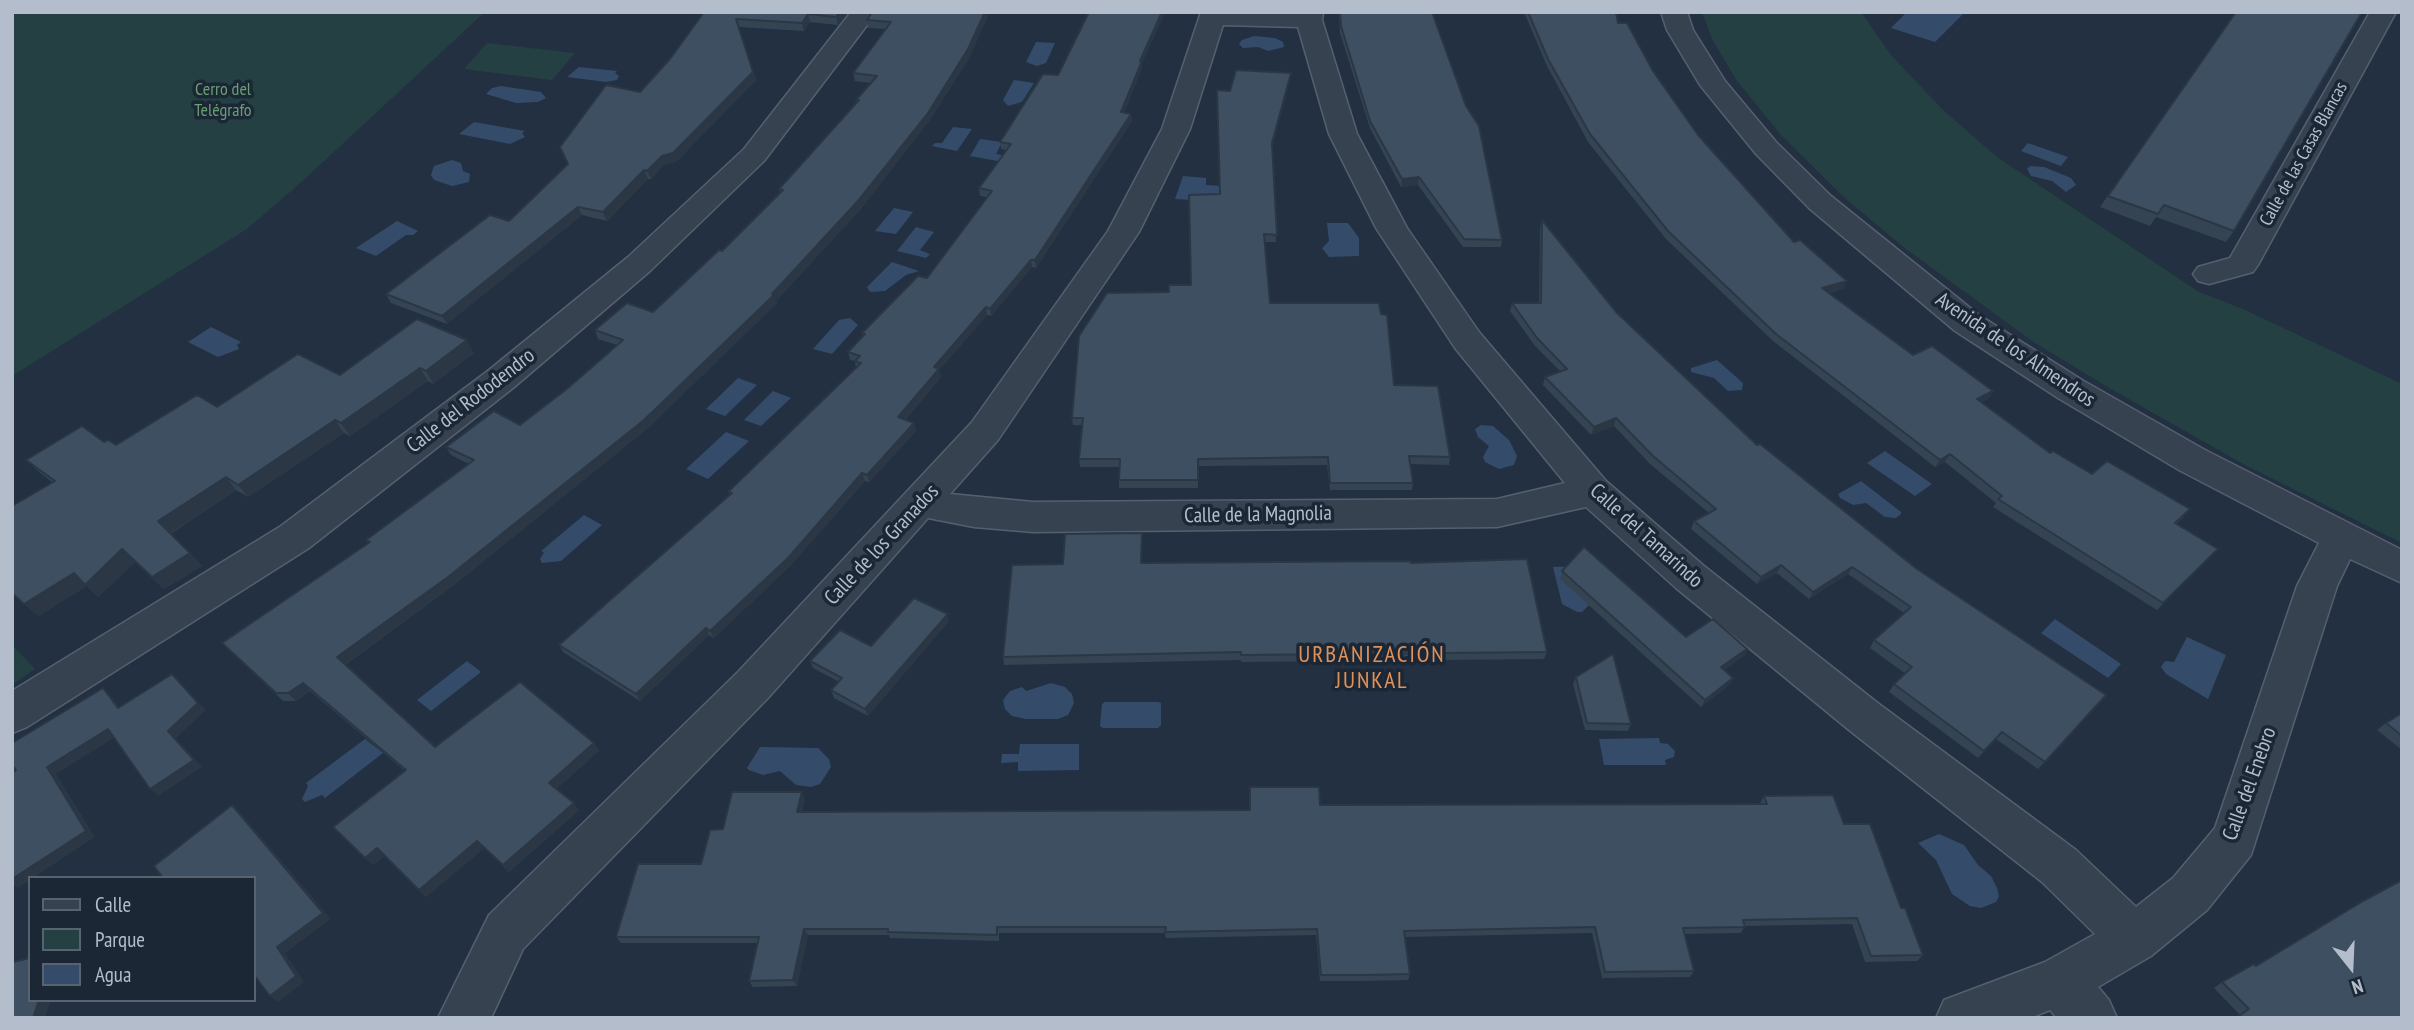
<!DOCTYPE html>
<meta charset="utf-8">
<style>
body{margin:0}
#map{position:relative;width:2414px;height:1030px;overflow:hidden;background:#223042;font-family:"PT Sans Narrow",sans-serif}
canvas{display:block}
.frame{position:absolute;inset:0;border:14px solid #b3bdcc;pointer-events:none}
.legend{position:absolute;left:28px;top:876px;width:228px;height:126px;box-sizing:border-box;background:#1c2736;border:2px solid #586372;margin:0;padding:9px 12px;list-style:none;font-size:21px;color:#b3bdcc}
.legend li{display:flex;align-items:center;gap:14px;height:35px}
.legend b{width:35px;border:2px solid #586372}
.north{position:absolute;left:2316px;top:932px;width:70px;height:70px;-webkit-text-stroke:5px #1c2736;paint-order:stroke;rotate:162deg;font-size:19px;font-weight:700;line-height:28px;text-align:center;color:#b3bdcc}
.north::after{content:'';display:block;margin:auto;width:24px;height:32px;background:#b3bdcc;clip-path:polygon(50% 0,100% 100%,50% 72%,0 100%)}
</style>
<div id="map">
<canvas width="2414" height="1030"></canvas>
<div class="frame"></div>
<ul class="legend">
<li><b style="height:9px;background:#374251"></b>Calle</li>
<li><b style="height:19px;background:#244043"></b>Parque</li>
<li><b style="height:19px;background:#344c6a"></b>Agua</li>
</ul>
<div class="north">N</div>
</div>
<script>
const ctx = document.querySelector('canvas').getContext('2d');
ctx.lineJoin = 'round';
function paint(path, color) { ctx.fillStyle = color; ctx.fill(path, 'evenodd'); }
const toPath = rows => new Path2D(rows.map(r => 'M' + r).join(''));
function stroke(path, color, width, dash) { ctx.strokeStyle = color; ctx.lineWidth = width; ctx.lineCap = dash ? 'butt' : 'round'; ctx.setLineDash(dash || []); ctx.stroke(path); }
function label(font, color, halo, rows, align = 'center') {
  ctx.font = font + ' "PT Sans Narrow",sans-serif'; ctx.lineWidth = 7; ctx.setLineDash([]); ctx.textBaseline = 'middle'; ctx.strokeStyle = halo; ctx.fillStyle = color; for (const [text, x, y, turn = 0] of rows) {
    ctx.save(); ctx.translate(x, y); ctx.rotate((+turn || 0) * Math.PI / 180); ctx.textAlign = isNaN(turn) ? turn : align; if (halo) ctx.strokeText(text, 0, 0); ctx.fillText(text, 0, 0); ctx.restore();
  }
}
const green = toPath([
 [12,12,485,12,297,186,247,229,12,376],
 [1702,12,1861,12,1891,55,1944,111,1997,157,2199,292,2243,309,2402,384,2402,543,2245,465,2111,389,2035,343,1906,249,1848,201,1782,136,1737,81,1713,41],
 [487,43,575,53,552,80,464,69],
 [12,645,35,669,12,685]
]);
const water = toPath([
 [1907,12,1965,12,1935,42,1891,28],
 [1254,36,1275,38,1283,42,1284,47,1268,51,1258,47,1243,48,1239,44,1242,40],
 [1036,42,1055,43,1046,63,1037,66,1026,62],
 [579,67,617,71,615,73,619,76,617,80,606,82,567,77],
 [1014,80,1034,83,1022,102,1008,106,1003,100],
 [501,86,541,92,546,98,538,102,516,103,486,94,492,88],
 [474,122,525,131,522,133,525,137,510,144,459,134],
 [953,127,972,129,957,151,932,146,935,143,942,143],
 [980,139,1002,142,996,154,1012,157,1008,163,970,156],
 [2028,143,2068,157,2061,166,2021,151],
 [452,160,461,163,463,171,470,174,469,182,452,186,434,180,431,175,434,166],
 [2030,166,2044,167,2071,178,2076,185,2066,192,2052,181,2031,176,2027,169],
 [1183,176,1206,178,1206,185,1221,186,1221,198,1207,201,1175,199],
 [894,208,913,212,896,234,875,231],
 [397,221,418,231,413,235,406,235,376,256,356,248],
 [1327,223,1348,223,1359,238,1359,256,1329,257,1322,248,1329,241],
 [916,227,934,232,920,250,930,254,926,258,897,251],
 [892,262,919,271,906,275,885,291,870,292,867,287],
 [850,318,858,325,832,354,813,349,839,320],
 [211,327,241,342,237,345,239,349,218,357,188,342],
 [1717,360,1743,383,1742,390,1728,391,1714,378,1691,372,1691,368],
 [738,378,757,385,725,416,706,409],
 [773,391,791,398,761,426,744,420],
 [1481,425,1493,426,1509,440,1517,456,1514,465,1499,469,1485,462,1483,457,1489,446,1478,437,1475,429],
 [726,432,749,441,708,479,686,469],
 [1885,451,1932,484,1915,496,1867,463],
 [1861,481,1901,512,1901,514,1896,518,1885,517,1866,503,1853,505,1840,498,1838,494],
 [584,515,602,525,561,561,542,563,540,559,544,552,541,551],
 [1584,566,1590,604,1582,612,1577,612,1562,604,1553,567],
 [2055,619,2121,664,2108,678,2041,633],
 [2187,637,2226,655,2208,699,2166,674,2161,667,2165,661,2174,662],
 [467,661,481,672,431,711,417,700],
 [1051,683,1065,687,1072,694,1074,703,1068,715,1058,719,1026,719,1012,716,1005,709,1003,700,1010,691,1022,687,1026,691],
 [1105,702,1158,702,1161,703,1161,725,1158,728,1103,728,1100,726,1102,704],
 [1659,738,1660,743,1668,744,1675,751,1674,757,1665,760,1666,765,1604,765,1599,739],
 [365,739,383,753,325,798,322,795,305,802,302,799,308,786,306,783],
 [1020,744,1079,744,1079,770,1018,771,1018,762,1001,763,1002,754,1019,754],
 [760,747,818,748,829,759,831,767,820,784,811,787,796,785,780,771,763,775,749,770,747,768],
 [1939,834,1964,845,1978,865,1991,876,1997,888,1999,896,1996,902,1981,908,1970,906,1952,894,1936,860,1918,843]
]);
const minor = toPath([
 [851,12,877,12,764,161,650,271,513,388,309,548,27,727,12,733,12,691,281,526,489,370,628,257,744,149,851,12],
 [1201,12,1323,12,1322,20,1357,134,1407,228,1479,332,1606,481,1704,566,1879,704,2076,850,2136,907,2173,878,2215,828,2297,586,2319,543,2179,470,2058,398,1955,331,1809,208,1756,154,1700,85,1667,30,1661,12,1687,12,1693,30,1725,81,1776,142,1831,196,1979,315,2082,380,2205,450,2402,550,2402,583,2350,559,2337,586,2251,855,2207,910,2151,956,2098,987,2109,1000,2117,1018,2057,1018,2050,1010,2030,1018,1936,1018,1944,1000,2045,962,2095,934,2042,882,1849,730,1676,588,1586,507,1497,527,1033,532,974,527,928,518,768,698,523,949,491,1018,438,1018,489,915,738,672,972,422,1108,231,1162,129,1201,12],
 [1223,25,1298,27,1329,134,1376,228,1455,348,1565,483,1497,499,1033,502,950,494,998,440,1139,232,1190,129,1223,25],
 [2370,12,2396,12,2258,265,2253,272,2209,284,2198,281,2193,274,2198,267,2230,258,2370,12]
]);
const wall = toPath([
 [704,12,849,12,838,25,810,22,804,31,739,27,756,80,676,162,665,164,651,179,648,179,607,221,582,215,447,324,391,303,386,294,509,221,568,165,640,92,670,59],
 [872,12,970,57,929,121,859,211,776,301,777,303,648,428,454,585,345,665,435,747,594,743,599,751,556,789,579,810,509,872,484,848,426,897,384,856,373,865,405,771,310,691,296,701,283,701,222,643,369,543,366,540,469,464,451,455,446,447,520,425,568,388,617,345,598,339,595,330,653,312,722,251,780,193,779,189,857,102,856,100,870,83,855,81,853,73,886,29,868,28,867,20],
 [1089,12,1165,12,1142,63,1142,68,1124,113,1131,114,1132,121,1036,268,1032,267,991,316,987,315,939,370,941,377,905,420,916,431,869,482,865,481,791,565,714,638,709,635,640,701,563,652,559,645,730,495,728,492,856,368,855,361,850,360,848,352,863,336,862,333,927,278,987,197,980,196,979,188,1006,150,1001,149,1000,142,1058,75],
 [1339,12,1453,12,1453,13,1432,13,1502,240,1501,247,1463,247,1418,185,1401,187,1370,128,1340,33],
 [1524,12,1616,12,1618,23,1698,135,1794,242,1844,288,1829,293,1913,355,1993,391,1988,399,1981,402,2050,453,2184,517,2176,524,2218,549,2157,610,1993,507,1996,503,1945,462,1935,467,1773,341,1666,239,1588,142,1547,66],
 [2236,12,2234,231,2226,242,2156,217,2150,226,2100,207],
 [1290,80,1272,148,1276,242,1265,242,1270,303,1394,385,1450,457,1449,465,1410,464,1413,483,1412,490,1330,490,1327,465,1198,466,1198,488,1119,488,1119,467,1080,467,1079,459,1082,425,1073,425,1072,418,1169,292,1191,285,1220,194],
 [1542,220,1617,313,1757,445,1917,569,2106,695,2038,769,1996,739,1978,758,1889,692,1894,684,1906,674,1870,648,1874,640,1904,613,1848,574,1809,599,1777,573,1757,584,1691,529,1694,521,1709,513,1650,464,1614,426,1591,435,1543,385,1545,377,1560,371,1535,346,1510,311,1512,303,1539,303,1540,228],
 [474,353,433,384,428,381,350,436,344,433,248,497,236,490,171,534,202,566,164,589,135,562,98,597,87,586,38,616,52,482,39,472,26,460,104,442,116,445,217,407,340,375],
 [1142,533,1142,563,1411,563,1547,652,1544,659,1241,662,1241,660,1004,665,1003,657,1063,564],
 [1562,571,1686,637,1747,649,1744,656,1724,670,1733,678,1729,685,1701,707,1560,579],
 [949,621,868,716,834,698,831,690,839,682,813,668,810,661,871,646],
 [1576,677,1631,724,1628,731,1585,730,1573,684],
 [2402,713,2402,750,2377,730,2386,723],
 [1764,796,1844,824,1901,908,1923,955,1917,961,1865,962,1852,924,1745,926,1741,933,1684,934,1694,971,1690,977,1602,978,1592,933,1405,937,1410,974,1408,980,1364,981,1320,981,1316,935,1166,938,1165,933,999,933,999,941,890,938,889,935,808,935,797,986,753,987,749,981,757,943,621,943,616,937,701,864,723,829,805,799,802,812,1250,810,1320,805,1761,804,1760,803],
 [2256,966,2402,1018,2240,1015,2214,988,2222,982]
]);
const shadedWall = toPath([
 [840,12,849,12,838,25,836,17],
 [985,12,990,12,970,57,929,121,859,211,776,301,777,303,648,428,454,585,344,665,337,657],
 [1162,12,1165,12,1142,63,1142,68,1121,120,1121,112,1140,61],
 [808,14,810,22,804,31,802,23],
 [753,72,756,80,676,162,665,164,651,179,647,171,662,156],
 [1291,73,1290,80,1271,151,1272,143],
 [1131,114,1132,121,1036,268,1035,260],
 [644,170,648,179,607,221,603,212],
 [1419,177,1418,185,1401,187,1402,179],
 [578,207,582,215,447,324,442,316],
 [1031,260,1032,267,991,316,990,309],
 [1847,281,1844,288,1819,295,1822,288],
 [986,307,987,315,939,370,941,377,900,425,898,417,934,367],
 [467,340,474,353,433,384,426,371],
 [420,368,428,381,350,436,341,423],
 [1993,391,1988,399,1972,407,1977,399],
 [1616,418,1614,426,1591,435,1594,427],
 [335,420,344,433,248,497,238,485],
 [914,423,916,431,869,482,867,475],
 [1950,454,1945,462,1935,467,1940,460],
 [862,473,865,481,791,565,714,638,710,631],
 [226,477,236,490,170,534,158,521],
 [122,549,135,562,98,597,87,586,38,616,24,604,74,573],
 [190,553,202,566,164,589,152,577],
 [1781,565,1777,573,1757,584,1761,577],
 [1852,567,1848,574,1809,599,1813,592],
 [948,614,949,621,868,716,865,709],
 [706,628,709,635,640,701,636,694],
 [1747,649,1744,656,1717,675,1721,667],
 [172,674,206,710,176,738,202,767,158,796,150,789],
 [1733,678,1729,685,1701,707,1705,700],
 [303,683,310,691,296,701,288,693],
 [103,688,111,696,126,715,118,708],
 [108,729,117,736,56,774,95,837,33,878,30,878,30,880,18,888,15,886,12,888,12,879,47,767],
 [594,743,599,751,555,790,549,783],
 [802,792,805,799,800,818,797,812],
 [574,803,579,810,509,872,503,865],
 [232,805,240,812,331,919,285,953,304,982,278,1002,270,996,277,947],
 [477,841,484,848,426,897,419,890],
 [377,848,384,856,373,865,365,858],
 [804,929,808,935,797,986,793,980],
 [39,1000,51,1000,45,1018,33,1018]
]);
const building = toPath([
 [704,12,840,12,836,17,808,14,802,23,736,19,753,72,673,153,662,156,647,171,644,170,603,212,578,207,442,316,386,294,490,215,509,221,568,164,560,147,606,85,640,92,670,59,704,12],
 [872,12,985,12,968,49,928,113,857,202,772,294,774,295,644,420,448,577,337,657,435,747,520,682,594,743,549,783,574,803,503,865,477,841,419,890,377,848,365,858,333,827,406,770,303,683,288,693,276,693,222,643,370,542,366,540,474,460,446,447,494,411,520,425,568,388,623,340,595,330,627,303,653,312,719,250,722,251,783,190,779,189,859,100,856,100,877,76,853,73,891,22,867,20,872,12],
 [1089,12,1162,12,1140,61,1142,61,1121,112,1131,114,1035,260,1031,260,990,309,986,307,934,367,939,369,898,417,914,423,867,475,862,473,788,558,710,631,706,628,636,694,559,645,732,493,728,492,861,363,855,361,860,356,848,352,865,334,862,333,918,276,927,278,992,191,979,188,1011,144,1000,142,1043,74,1058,75,1089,12],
 [1340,12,1432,12,1466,106,1479,126,1502,240,1464,239,1419,177,1402,179,1370,121,1341,26,1340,12],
 [1528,12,1616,12,1618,23,1627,23,1653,71,1698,135,1794,242,1800,240,1847,281,1822,288,1913,355,1932,346,1993,391,1977,399,2050,453,2053,451,2092,474,2107,461,2190,509,2175,523,2218,549,2163,603,1998,499,2002,496,1950,454,1940,460,1776,334,1668,231,1590,134,1548,59,1528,12],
 [2236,12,2362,12,2234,231,2164,205,2158,214,2108,196,2236,12],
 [1236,70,1291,73,1272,143,1277,235,1264,234,1270,303,1379,303,1381,314,1387,315,1394,385,1438,386,1450,457,1409,456,1413,483,1330,483,1328,457,1198,459,1198,480,1119,480,1120,459,1079,459,1083,418,1072,418,1079,336,1107,293,1169,292,1169,285,1191,285,1189,195,1220,194,1217,90,1230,91,1236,70],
 [1542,220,1617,313,1757,445,1760,444,1917,569,2106,695,2045,762,2002,732,1984,751,1894,684,1912,667,1874,640,1911,607,1852,567,1813,592,1781,565,1761,577,1694,521,1716,509,1653,456,1616,418,1594,427,1545,377,1567,369,1537,338,1512,303,1541,303,1542,220],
 [417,319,467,340,426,371,420,368,341,423,335,420,238,485,226,477,158,521,190,553,152,577,122,549,85,585,74,573,24,604,12,593,12,506,55,481,26,460,82,426,104,442,108,440,116,445,197,395,217,407,298,354,340,375,417,319],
 [1142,533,1141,563,1410,561,1411,563,1527,559,1547,652,1241,655,1241,652,1003,657,1012,565,1063,564,1065,534,1142,533],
 [1584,547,1686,637,1713,619,1747,649,1721,667,1733,678,1705,700,1562,571,1584,547],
 [914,598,948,614,865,709,831,690,842,678,810,661,840,630,871,646,914,598],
 [1613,654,1631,724,1587,723,1576,677,1613,654],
 [172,674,198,703,168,731,194,760,150,789,108,729,47,767,86,831,12,879,12,772,16,770,12,765,12,743,103,688,118,708,172,674],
 [2402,713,2402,736,2386,723,2402,713],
 [1250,787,1319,787,1320,805,1767,804,1764,796,1833,795,1844,824,1870,824,1901,908,1905,908,1923,955,1871,956,1857,918,1743,920,1745,927,1683,928,1694,971,1605,972,1595,927,1404,931,1410,974,1366,975,1321,975,1317,929,1165,932,1166,927,997,927,997,935,888,932,888,929,804,929,793,980,749,981,759,937,616,937,638,864,701,864,710,830,723,829,732,792,802,792,797,812,1250,810,1250,787],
 [232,805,323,913,277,947,296,976,270,996,254,975,254,878,163,878,154,866,232,805],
 [2402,880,2402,1018,2236,1018,2249,1009,2222,982,2254,964,2256,966,2363,901,2402,880],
 [30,958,30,1000,39,1000,33,1018,12,1018,12,962,30,958]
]);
const farParknames = [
 ["Cerro del",223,90],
 ["Telégrafo",223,111]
];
const farStreetnames = [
 ["Calle de las Casas Blancas",2304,154,-61]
];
const streetNames = [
 ["Avenida de los Almendros",2015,350,34],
 ["Calle del Rododendro",471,401,-38],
 ["Calle de la Magnolia",1258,515,-1],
 ["Calle del Tamarindo",1646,536,42],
 ["Calle de los Granados",882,545,-47],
 ["Calle del Enebro",2250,784,-70]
];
const neighbourhoodNames = [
 ["URBANIZACIÓN",1372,655],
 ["JUNKAL",1372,681]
];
paint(green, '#244043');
paint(water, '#344c6a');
stroke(minor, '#55606f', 3);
paint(minor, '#374251');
paint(wall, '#354453');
paint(shadedWall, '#2b3744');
paint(building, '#3e4f61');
stroke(building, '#2b3744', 2);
label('18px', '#689f73', '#1c2736', farParknames);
label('18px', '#b3bdcc', '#1c2736', farStreetnames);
label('21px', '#b3bdcc', '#1c2736', streetNames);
ctx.letterSpacing = '2px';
label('23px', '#e0915a', '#1c2736', neighbourhoodNames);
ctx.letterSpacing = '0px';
</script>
